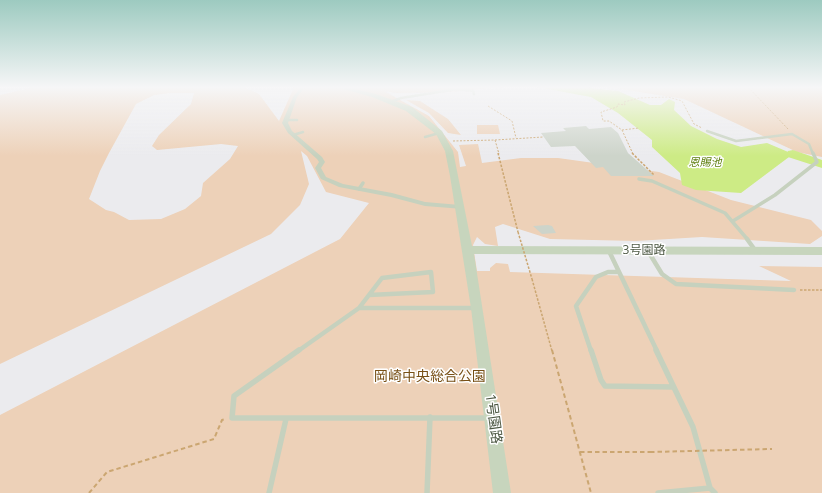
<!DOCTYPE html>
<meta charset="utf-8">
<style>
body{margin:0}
canvas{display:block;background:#ebebee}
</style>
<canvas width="822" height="493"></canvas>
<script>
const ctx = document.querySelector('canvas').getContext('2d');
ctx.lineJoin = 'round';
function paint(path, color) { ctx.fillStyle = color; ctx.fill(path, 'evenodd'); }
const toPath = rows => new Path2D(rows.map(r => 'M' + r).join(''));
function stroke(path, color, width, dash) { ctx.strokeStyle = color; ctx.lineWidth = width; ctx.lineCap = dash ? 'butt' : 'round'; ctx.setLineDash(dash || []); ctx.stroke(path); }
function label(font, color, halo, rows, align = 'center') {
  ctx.font = font + ' "Open Sans","Noto Sans JP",sans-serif'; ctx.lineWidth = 3; ctx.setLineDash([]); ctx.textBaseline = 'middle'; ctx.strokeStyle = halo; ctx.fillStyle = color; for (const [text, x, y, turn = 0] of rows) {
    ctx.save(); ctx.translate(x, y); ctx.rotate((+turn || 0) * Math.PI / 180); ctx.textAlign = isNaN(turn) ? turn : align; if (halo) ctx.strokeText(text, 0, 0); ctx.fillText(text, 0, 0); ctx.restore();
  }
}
const green = toPath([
 [34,87,243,87,259,94,279,121,294,87,504,87,450,92,397,93,384,91,429,116,458,152,460,167,466,166,459,145,478,144,482,163,521,158,558,158,659,172,731,200,811,220,822,231,822,236,810,244,702,237,636,241,550,239,503,224,495,227,498,246,485,244,477,237,473,245,477,271,490,271,490,268,496,263,508,264,510,272,791,281,759,266,822,267,822,493,0,493,0,415,340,239,369,203,326,192,307,156,301,151,309,184,300,205,271,234,0,364,0,95],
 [170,93,194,93,191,104,159,135,152,146,157,150,221,144,238,146,230,159,203,183,201,196,185,209,161,219,129,220,114,212,106,210,89,199,100,171,109,153,136,104,154,95],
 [608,87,822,87,822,157,797,152,684,99],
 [406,100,420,101,448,119,461,135,448,133,429,113],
 [477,125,498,125,500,134,477,134]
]);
const water = toPath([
 [537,87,582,87,618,91,650,105,661,105,669,99,675,102,674,110,691,126,717,139,741,147,767,143,793,154,741,193,696,190,682,185,680,173,652,147,652,140,618,113,591,97]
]);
const river = toPath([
 [793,150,822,160,822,168,788,157,787,154,788,151,793,150]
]);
const building = toPath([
 [586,126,589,129,611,127,618,133,628,153,654,176,611,176,603,167,596,168,575,146,551,147,541,133,566,131,563,128],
 [548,225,552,226,556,233,542,234,533,226]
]);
const pathFar2 = toPath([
 [748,87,788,129],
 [488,106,512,121,516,138],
 [622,130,639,128],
 [495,140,543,137],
 [453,141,495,140,499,154],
 [633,154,622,130,609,121,603,121,601,112,617,107,618,104,625,105,624,102,639,98,668,97,682,101,694,124,702,128]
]);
const pathFar1 = toPath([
 [498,153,518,232],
 [632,153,654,175],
 [532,279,552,351],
 [800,290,822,290]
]);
const path = toPath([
 [552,350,591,493],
 [580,452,650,452],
 [89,493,107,472,214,439,222,420,226,419]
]);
const laneFar3 = toPath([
 [393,101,401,98,457,89,473,91,474,94],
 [286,120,297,120],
 [707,131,736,141,792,134,809,144,813,154],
 [293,135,303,132],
 [425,137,439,133]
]);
const laneFar2 = toPath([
 [639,179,652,181,725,213,748,240],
 [359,189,363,183],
 [733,221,775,195,817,162,813,153]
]);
const laneFar1 = toPath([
 [747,239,755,250],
 [609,251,657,351],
 [648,251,662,274,676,284,794,290],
 [359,308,382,278,431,272,433,292,369,295],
 [298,351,359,308,475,308],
 [591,351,576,306,596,277,608,272,619,272]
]);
const lane = toPath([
 [299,350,234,396,232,418,488,418],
 [591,350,601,380,605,386,673,387],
 [656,350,693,427,710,488,715,493],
 [269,493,286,419],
 [427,493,430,417],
 [658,493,710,488]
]);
const street = toPath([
 [301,87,305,87,297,97,288,123,292,131,322,157,325,162,321,168,326,177,343,184,392,193,425,202,460,205,464,207,463,209,425,206,391,197,339,187,321,179,315,168,319,162,317,159,288,133,282,123,293,97,301,87]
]);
const secondary = toPath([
 [336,87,347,87,376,94,412,107,442,131,453,151,472,246,822,247,822,255,474,254,511,493,493,493,471,308,450,176,445,151,436,134,406,111,372,97,336,87]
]);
const pathBridgeFar1 = toPath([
 [518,232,532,279]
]);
const pathBridge = toPath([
 [650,452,772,449]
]);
const farWaternames = [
 ["恩賜池",705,163]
];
const streetNames = [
 ["3号園路",644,251]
];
const nearParknames = [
 ["岡崎中央総合公園",430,377]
];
const nearStreetnames = [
 ["1号園路",493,419,82]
];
paint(green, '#edd1b8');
paint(water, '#cdeb85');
paint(river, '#cdeb85');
paint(building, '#cdd4ca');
stroke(pathFar2, '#cba671', 1, [2, 1.5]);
stroke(pathFar1, '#cba671', 1.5, [2.5, 1.5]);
stroke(path, '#cba671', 2, [4.5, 3]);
stroke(laneFar3, '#c6d1be', 2.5);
stroke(laneFar2, '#c6d1be', 3.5);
stroke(laneFar1, '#c6d1be', 4.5);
stroke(lane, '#c6d1be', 5.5);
paint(street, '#c6d1be');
paint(secondary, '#c7d5bd');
stroke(pathBridgeFar1, '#cba671', 1.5, [2.5, 1.5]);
stroke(pathBridge, '#cba671', 2, [4.5, 3]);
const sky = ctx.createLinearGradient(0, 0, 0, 156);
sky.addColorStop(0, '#9dcac0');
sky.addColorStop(0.56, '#f6f6f7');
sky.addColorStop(1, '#f6f6f700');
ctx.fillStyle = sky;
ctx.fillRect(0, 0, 822, 156);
label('italic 11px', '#5d7e0d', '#fff', farWaternames);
label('12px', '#4d5844', '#fff', streetNames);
label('14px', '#785016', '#fff', nearParknames);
label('14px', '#4d5844', '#fff', nearStreetnames);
</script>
